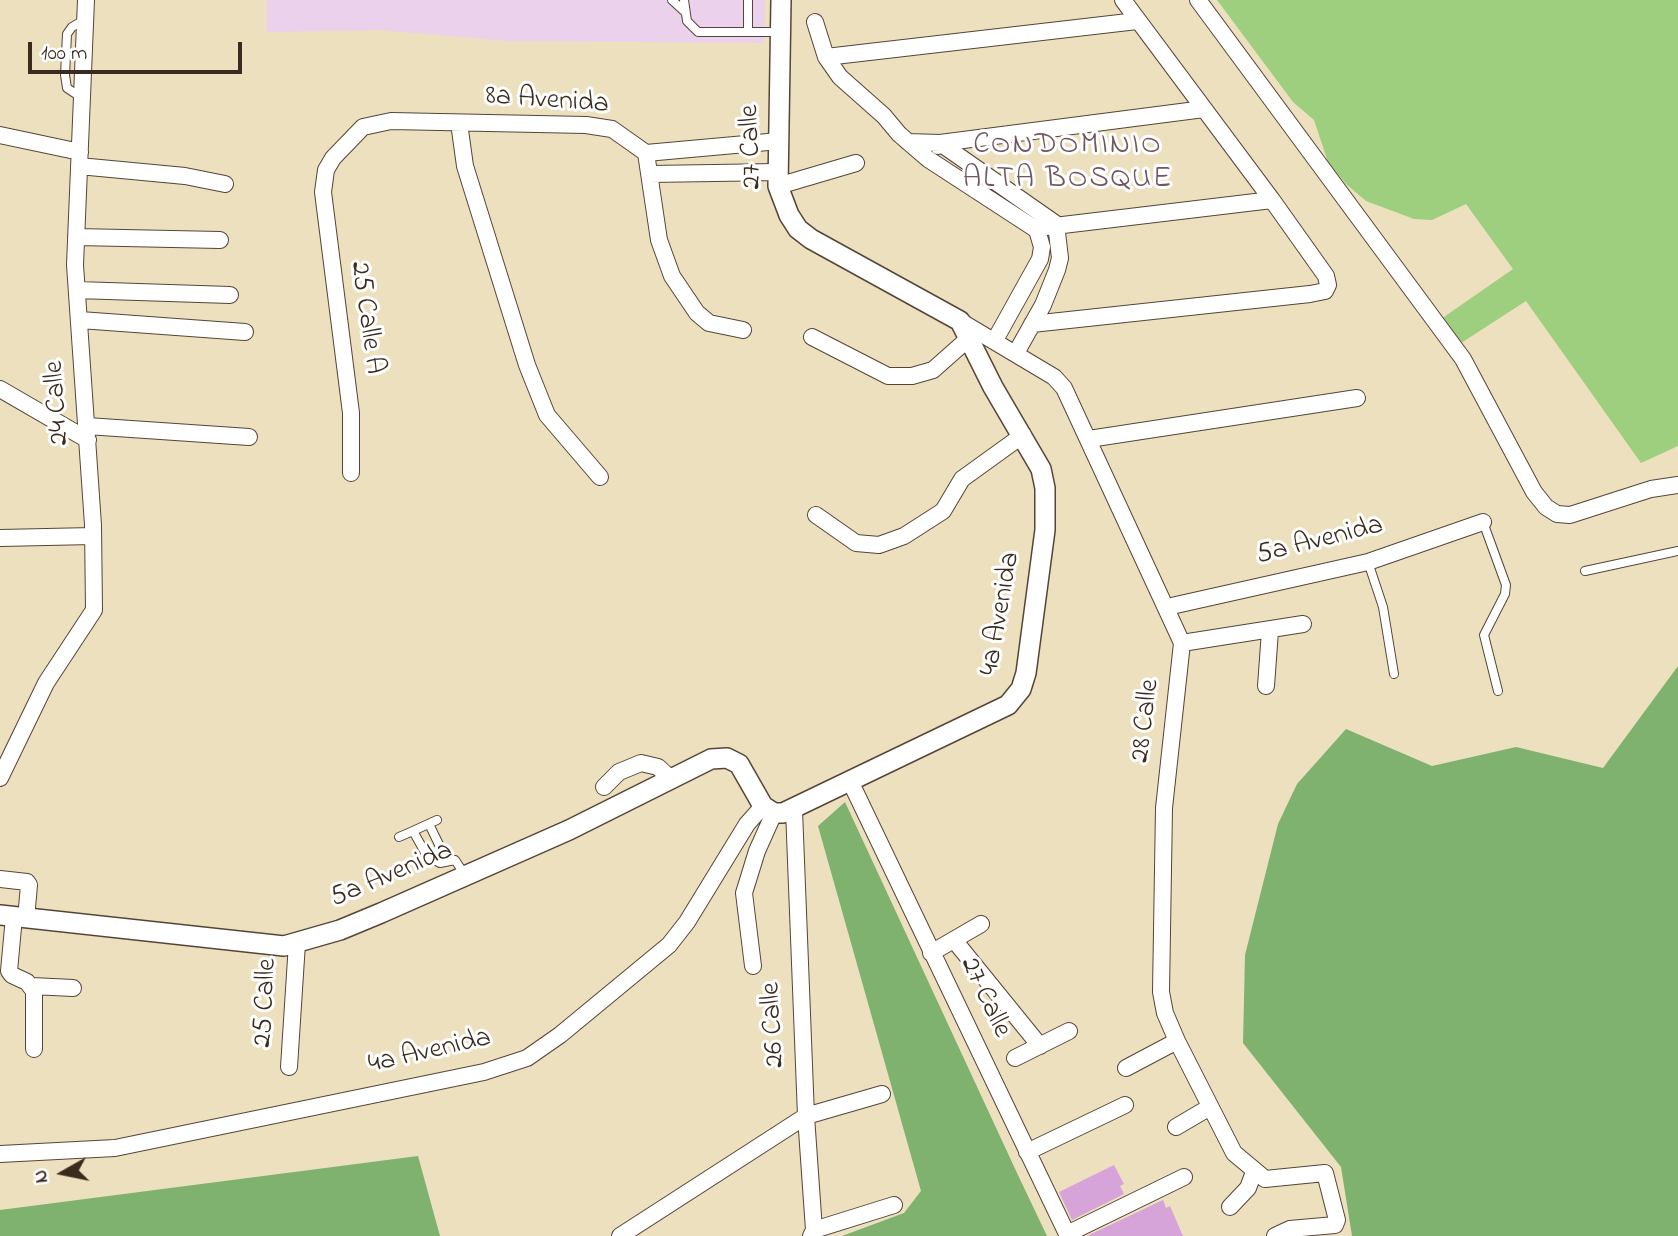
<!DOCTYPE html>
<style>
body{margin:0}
#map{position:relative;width:1678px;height:1236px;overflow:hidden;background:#ece0bf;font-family:"Indie Flower",sans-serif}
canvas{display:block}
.north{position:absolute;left:28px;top:1138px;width:70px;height:70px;-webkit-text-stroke:5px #fff;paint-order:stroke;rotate:261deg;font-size:19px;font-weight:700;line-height:28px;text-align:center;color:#3b2a1e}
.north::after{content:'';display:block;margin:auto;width:24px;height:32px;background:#3b2a1e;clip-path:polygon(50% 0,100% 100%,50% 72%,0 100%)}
.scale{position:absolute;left:28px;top:42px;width:214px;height:32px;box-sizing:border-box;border:4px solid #3b2a1e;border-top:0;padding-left:9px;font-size:21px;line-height:24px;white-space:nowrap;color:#3b2a1e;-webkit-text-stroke:5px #fff;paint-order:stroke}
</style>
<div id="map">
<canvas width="1678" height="1236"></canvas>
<div class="north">N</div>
<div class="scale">100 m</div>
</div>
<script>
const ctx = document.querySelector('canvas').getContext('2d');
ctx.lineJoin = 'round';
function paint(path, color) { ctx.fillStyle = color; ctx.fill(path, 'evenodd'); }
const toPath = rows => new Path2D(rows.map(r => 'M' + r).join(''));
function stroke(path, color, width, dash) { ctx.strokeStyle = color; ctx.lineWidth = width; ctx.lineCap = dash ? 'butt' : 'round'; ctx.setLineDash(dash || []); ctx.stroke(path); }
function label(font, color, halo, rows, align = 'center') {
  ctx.font = font + ' "Indie Flower",sans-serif'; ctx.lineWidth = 6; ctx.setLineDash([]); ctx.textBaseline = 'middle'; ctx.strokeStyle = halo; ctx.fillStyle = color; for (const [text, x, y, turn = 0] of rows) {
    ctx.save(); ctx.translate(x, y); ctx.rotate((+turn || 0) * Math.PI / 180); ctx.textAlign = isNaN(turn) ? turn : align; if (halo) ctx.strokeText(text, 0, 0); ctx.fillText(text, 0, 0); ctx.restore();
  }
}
const built = toPath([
 [267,0,765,0,764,43,509,41,380,30,267,32]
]);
const green = toPath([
 [1217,0,1678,0,1678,446,1641,463,1526,301,1458,345,1441,319,1513,269,1466,204,1432,220,1414,219,1366,201,1346,184,1328,162,1314,120,1293,102]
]);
const forest = toPath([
 [1678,666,1678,1236,1352,1236,1341,1167,1243,1043,1245,955,1278,824,1297,784,1346,729,1432,766,1516,747,1603,768],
 [845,802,1017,1173,1047,1236,842,1236,904,1213,921,1191,818,826],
 [418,1156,440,1236,0,1236,0,1210]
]);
const building = toPath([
 [1114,1165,1124,1184,1120,1186,1124,1194,1072,1220,1059,1192],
 [1163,1200,1166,1208,1170,1206,1183,1236,1087,1236]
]);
const service = toPath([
 [672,0,684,11],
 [684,0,687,21,698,32,780,32],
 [748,0,748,32],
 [82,98,67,88,65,75,67,34,72,27,84,20],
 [1483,522,1506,585,1505,594,1484,635,1498,691],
 [1368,562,1383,607,1394,674],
 [1585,571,1678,551],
 [429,824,447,861],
 [413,831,437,820],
 [399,837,413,831,427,856,440,863,455,860,465,875]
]);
const minor = toPath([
 [1198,0,1463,359,1534,492,1546,507,1557,514,1570,515,1651,489,1678,485],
 [815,22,826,57,840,77,884,116,899,134,928,159,1037,230,1042,247,1040,259,995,340],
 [826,57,1137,21],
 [459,123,465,166,527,365,547,415,600,477],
 [0,135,80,152],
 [908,142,940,143,1056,224,1060,258,1057,270,1043,305,1016,353],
 [938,146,940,143,1204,109],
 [646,153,659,240,672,276,697,313,709,323,743,330],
 [79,166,185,176,225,184],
 [650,174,778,172],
 [778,186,856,163],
 [1046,227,1272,200],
 [76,237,220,240],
 [77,290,230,295],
 [80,320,245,332],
 [960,321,1054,377,1064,388,1182,643,1164,808,1161,992,1165,1013,1177,1041,1234,1153,1265,1179,1325,1173,1337,1220,1335,1225,1290,1229,1275,1236],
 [1032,324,1310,294,1325,291,1328,285,1326,276,1272,200,1123,0],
 [812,337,888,376,912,376,933,370,968,339],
 [0,389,88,440],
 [87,426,249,437],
 [1089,439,1357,398],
 [351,473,351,413,323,192,326,170,333,158,363,127,391,121,586,125,612,129,646,153,779,141],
 [816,515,856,543,879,545,904,536,943,511,962,479,1023,435],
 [0,538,93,536],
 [1167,607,1368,562,1483,522],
 [1182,643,1303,624],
 [1266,686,1270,631],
 [0,778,46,683,94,610,93,525,75,265,86,0],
 [851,783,1068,1236],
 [604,787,619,772,641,763,658,767,671,779],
 [794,810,806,1116,814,1230,811,1236],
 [0,879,27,882,29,885,26,919],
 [14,917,9,971,12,975,27,982,34,991,34,1049],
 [954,940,1040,1046],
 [931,953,981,924],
 [753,966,744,893,757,851,774,813],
 [32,986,73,988],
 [1015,1058,1069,1031],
 [289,1067,297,943],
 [1126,1068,1177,1041],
 [1176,1127,1210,1107],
 [1027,1152,1125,1105],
 [0,1154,115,1148,484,1072,527,1058,560,1035,669,945,687,922,747,824,763,806],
 [1230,1207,1248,1188,1254,1172],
 [814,1230,894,1205],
 [1067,1234,1184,1177],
 [620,1236,806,1116,882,1094]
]);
const tertiary = toPath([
 [0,915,284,946,340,930,381,913,569,830,711,759,727,758,739,764,763,806,774,813,783,813,1008,705,1021,689,1026,673,1045,530,1045,488,1041,469,993,387,960,321,811,239,798,229,789,215,778,186,781,0]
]);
const streetNames = [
 ["8a Avenida",547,102,4],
 ["27 Calle",753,147,-92],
 ["25 Calle A",365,318,82],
 ["24 Calle",59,403,-94],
 ["5a Avenida",1320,542,-14],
 ["4a Avenida",1002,614,-80],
 ["28 Calle",1147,721,-83],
 ["5a Avenida",392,876,-23],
 ["27 Calle",984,998,65],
 ["25 Calle",267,1003,-87],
 ["26 Calle",775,1025,-93],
 ["4a Avenida",430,1053,-13]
];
const neighbourhoodNames = [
 ["CONDOMINIO",1068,147],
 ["ALTA BOSQUE",1068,181]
];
paint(built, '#ebd1eb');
paint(green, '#9dcf7f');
paint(forest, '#7eb26e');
paint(building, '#d6a4d9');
stroke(service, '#564536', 10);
stroke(minor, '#564536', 18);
stroke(tertiary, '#564536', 22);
stroke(service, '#fff', 8);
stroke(minor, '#fff', 16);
stroke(tertiary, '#fff', 19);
label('28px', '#3b2a1e', '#fff', streetNames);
ctx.letterSpacing = '2px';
label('30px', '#71555f', '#fff', neighbourhoodNames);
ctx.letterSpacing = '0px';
</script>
